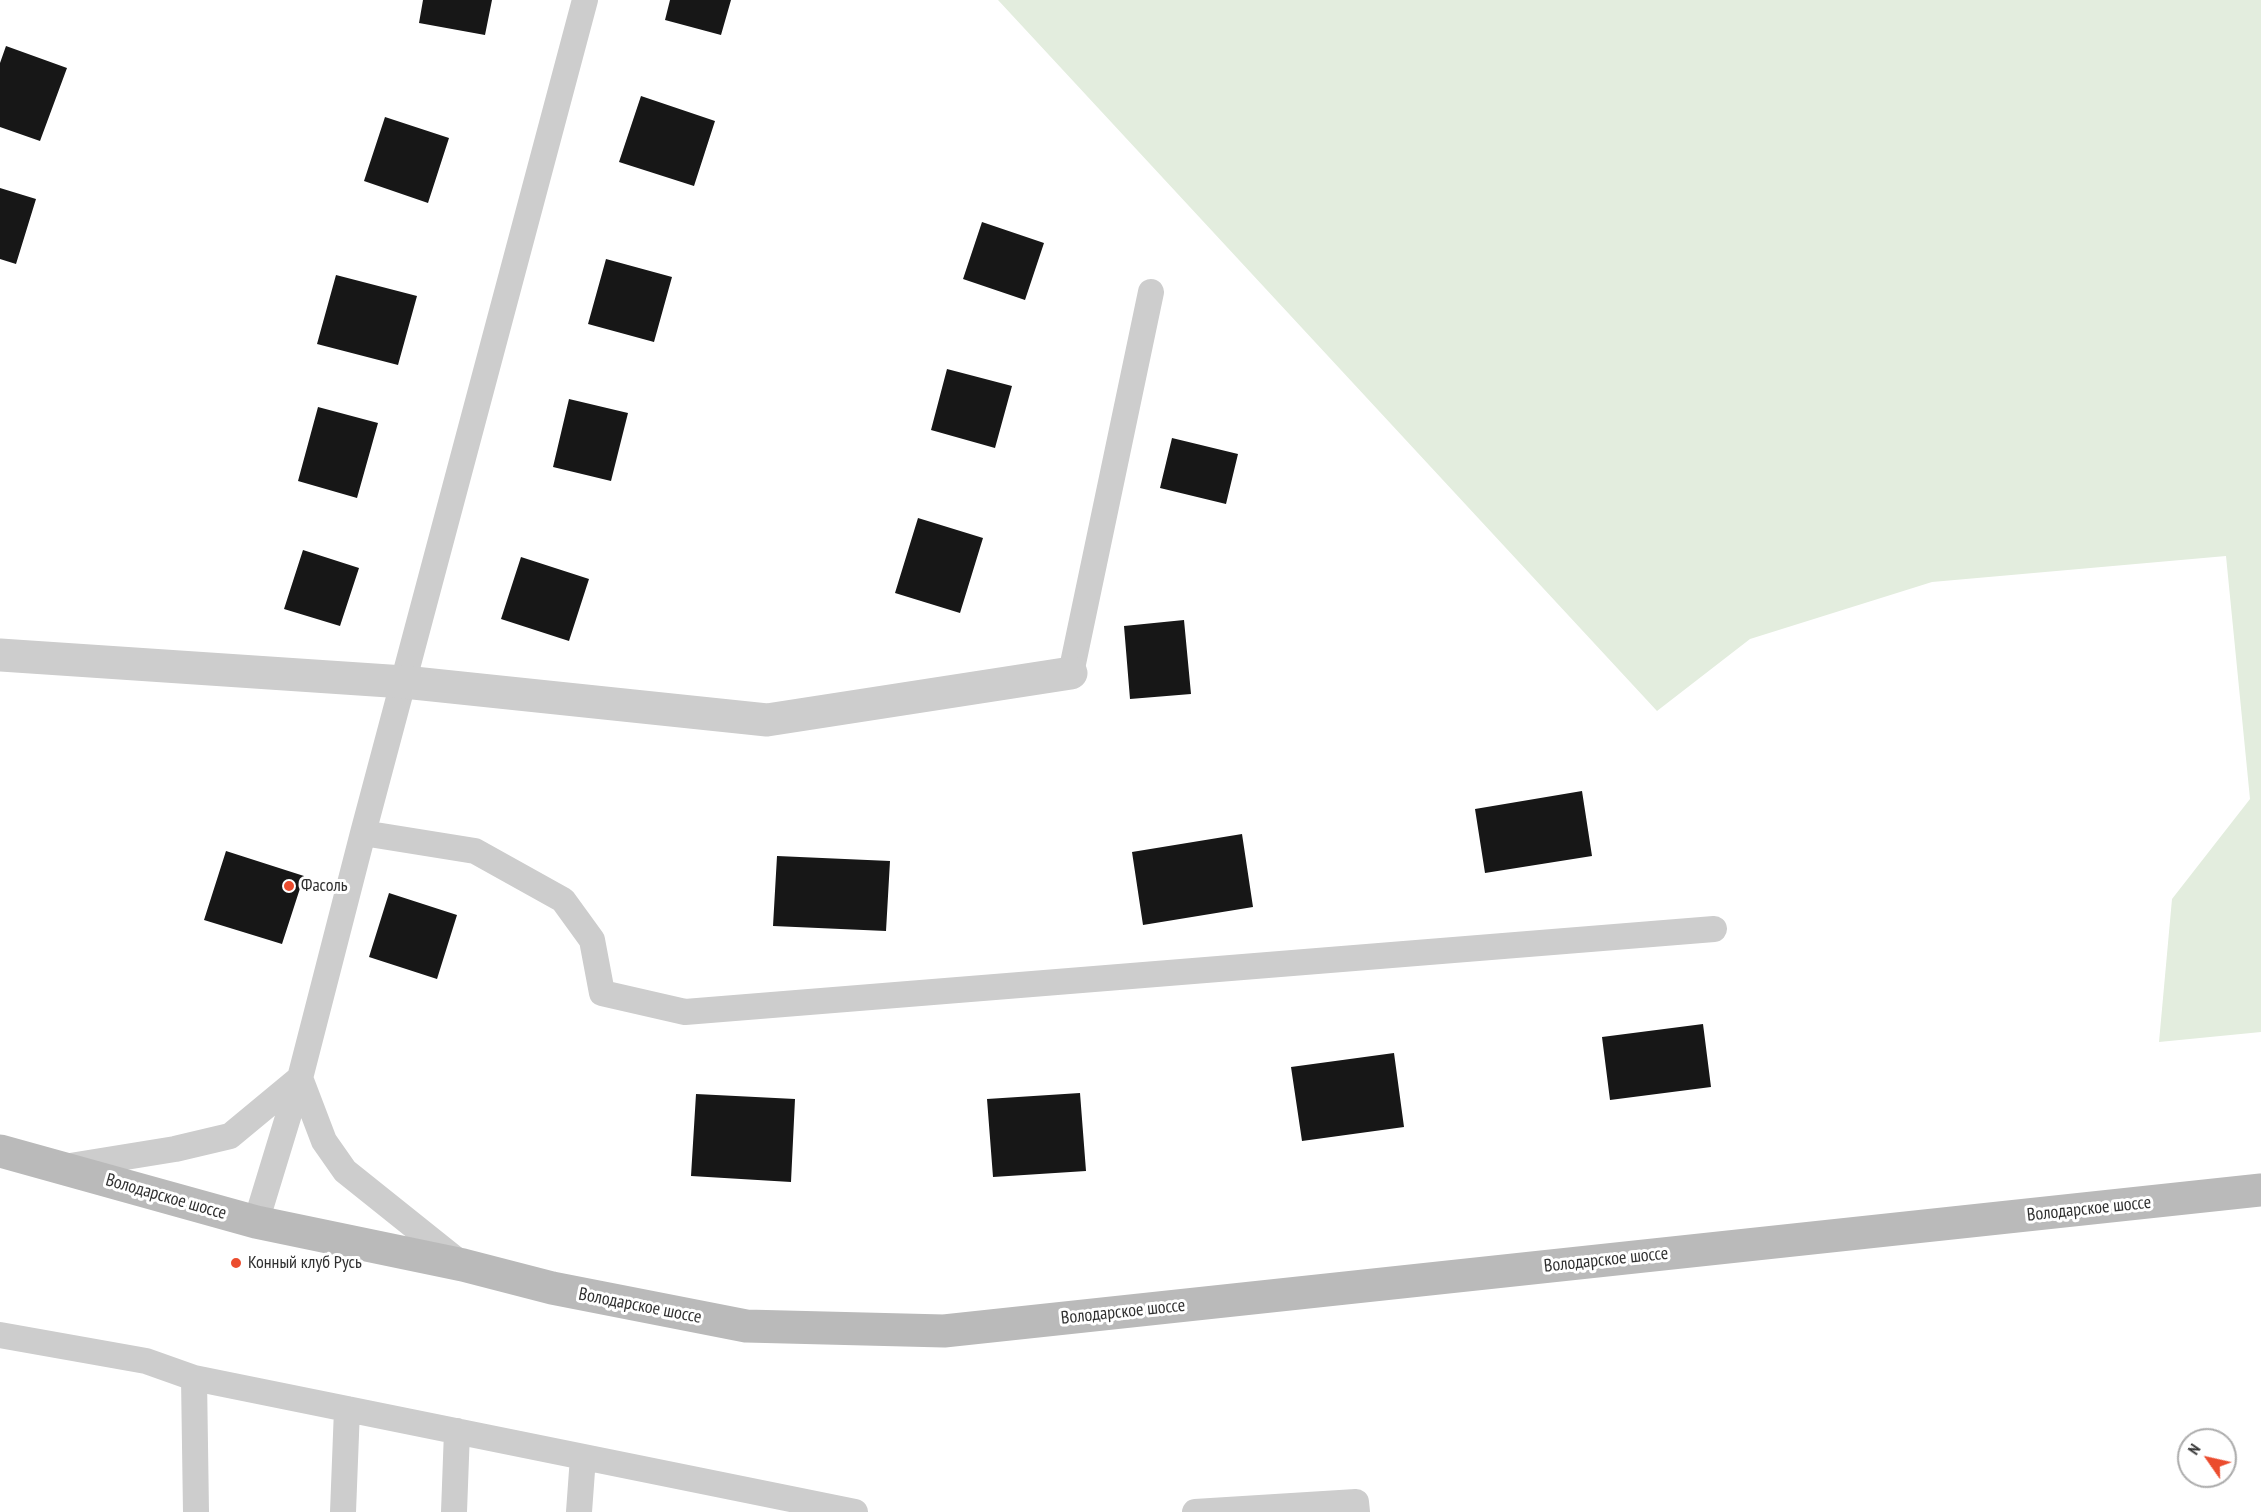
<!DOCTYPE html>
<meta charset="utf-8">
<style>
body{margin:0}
#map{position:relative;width:2261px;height:1512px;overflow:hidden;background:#fff;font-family:"PT Sans Narrow",sans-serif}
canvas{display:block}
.north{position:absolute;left:2177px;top:1428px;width:60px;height:60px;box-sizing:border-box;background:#fff;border:2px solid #acacac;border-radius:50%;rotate:304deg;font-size:16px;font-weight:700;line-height:24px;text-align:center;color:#303030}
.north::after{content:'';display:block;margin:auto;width:21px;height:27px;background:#eb4c2e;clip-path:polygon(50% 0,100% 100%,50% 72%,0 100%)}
</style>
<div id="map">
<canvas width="2261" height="1512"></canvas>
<div class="north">N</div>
</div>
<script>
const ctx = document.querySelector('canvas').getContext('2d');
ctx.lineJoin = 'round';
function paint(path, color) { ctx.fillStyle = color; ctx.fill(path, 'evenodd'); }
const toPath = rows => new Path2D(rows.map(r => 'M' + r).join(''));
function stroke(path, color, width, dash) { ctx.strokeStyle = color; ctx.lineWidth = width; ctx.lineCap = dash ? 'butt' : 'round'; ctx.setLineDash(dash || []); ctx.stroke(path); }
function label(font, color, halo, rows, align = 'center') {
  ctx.font = font + ' "PT Sans Narrow",sans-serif'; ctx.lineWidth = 6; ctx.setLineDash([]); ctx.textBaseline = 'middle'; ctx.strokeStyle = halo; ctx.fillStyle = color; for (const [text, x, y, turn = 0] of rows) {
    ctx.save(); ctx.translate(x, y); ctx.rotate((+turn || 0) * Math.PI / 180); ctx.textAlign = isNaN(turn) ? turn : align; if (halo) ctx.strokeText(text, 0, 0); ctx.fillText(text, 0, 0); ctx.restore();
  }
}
const green = toPath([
 [998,0,2261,0,2261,1032,2159,1042,2172,899,2250,799,2226,556,1932,582,1750,639,1657,711]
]);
const building = toPath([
 [423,0,492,0,485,35,419,23],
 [670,0,731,0,721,35,665,20],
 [6,46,67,68,40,141,0,127,0,63],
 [641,96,715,121,694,186,619,162],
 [385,117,449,138,428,203,364,181],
 [0,188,36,199,16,264,0,259],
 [982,222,1044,243,1025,300,963,279],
 [606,259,672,277,654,342,588,324],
 [336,275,417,296,398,365,317,344],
 [947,369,1012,386,995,448,931,430],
 [569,399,628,413,611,481,553,467],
 [318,407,378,423,357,498,298,481],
 [1172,438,1238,454,1226,504,1160,488],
 [918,518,983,538,960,613,895,593],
 [303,550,359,568,340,626,284,609],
 [521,557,589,579,569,641,501,619],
 [1184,620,1191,694,1130,699,1124,626],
 [1582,791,1592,856,1485,873,1475,809],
 [1242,834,1253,907,1143,925,1132,852],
 [226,851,304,876,282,944,204,920],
 [777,856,890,861,886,931,773,926],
 [389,893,457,915,437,979,369,957],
 [1703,1024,1711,1087,1610,1100,1602,1037],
 [1394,1053,1404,1127,1302,1141,1291,1067],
 [1080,1093,1086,1171,993,1177,987,1099],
 [696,1094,795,1099,791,1182,691,1176]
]);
const service = toPath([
 [1071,673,1151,292],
 [363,833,475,851,563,900,592,940,602,993,685,1012,1714,929],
 [300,1078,324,1141,345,1171,460,1263],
 [64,1167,175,1149,230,1136,300,1078],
 [256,1222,300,1078,363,833,585,0],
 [0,1335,146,1361,194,1378,196,1512],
 [194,1378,855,1512],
 [343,1512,347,1409],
 [454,1512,457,1431],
 [579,1512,583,1457],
 [1195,1512,1356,1502,1357,1512]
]);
const minor = toPath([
 [0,655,404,682,767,720,1071,673]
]);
const secondary = toPath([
 [0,1151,256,1222,463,1265,552,1288,746,1326,944,1331,2261,1190]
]);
const markers = [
 [289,886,6,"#eb4c2e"],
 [236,1263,6,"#eb4c2e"]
];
const poiNames = [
 ["Фасоль",301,886],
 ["Конный клуб Русь",248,1263]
];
const streetNames = [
 ["Володарское шоссе",166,1197,16],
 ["Володарское шоссе",2089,1209,-6],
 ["Володарское шоссе",1606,1260,-6],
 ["Володарское шоссе",640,1306,11],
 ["Володарское шоссе",1123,1312,-6]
];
paint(green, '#e3edde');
paint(building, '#171717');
stroke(service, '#cdcdcd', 26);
stroke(minor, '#cdcdcd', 33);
stroke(secondary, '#bababa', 33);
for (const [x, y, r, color] of markers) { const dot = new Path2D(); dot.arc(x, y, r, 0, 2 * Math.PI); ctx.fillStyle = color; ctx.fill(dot); stroke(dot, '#fff', 2); }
label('18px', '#303030', '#fff', poiNames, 'left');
label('18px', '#303030', '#fff', streetNames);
</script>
